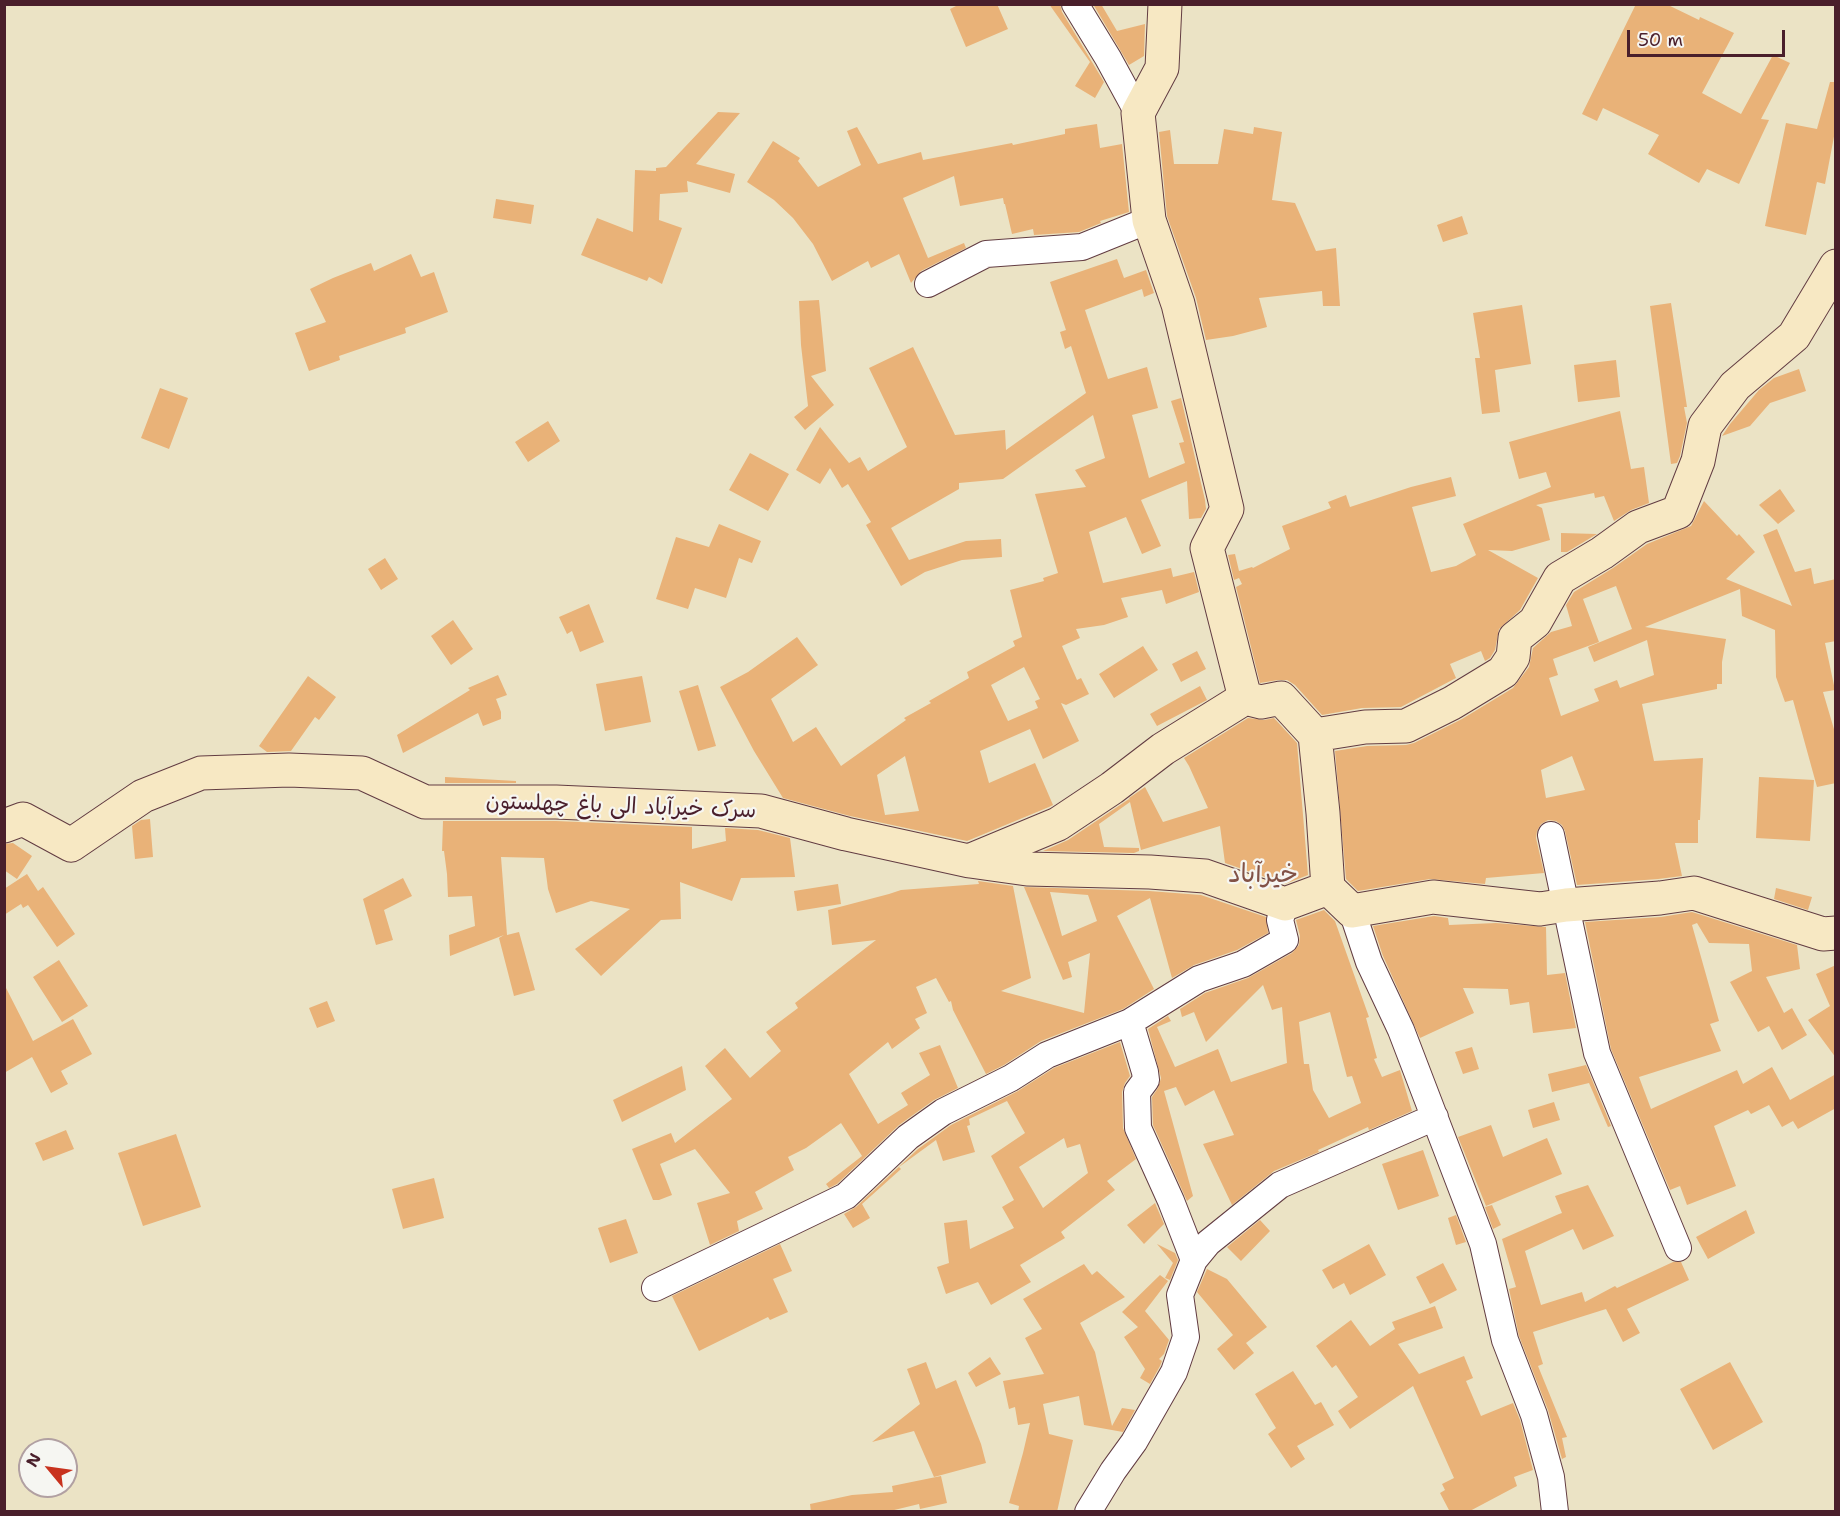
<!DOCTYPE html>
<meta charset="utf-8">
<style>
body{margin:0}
#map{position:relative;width:1840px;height:1516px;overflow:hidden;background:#ebe3c5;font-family:"Shantell Sans",sans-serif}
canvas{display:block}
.frame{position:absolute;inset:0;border:6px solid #4a1f2b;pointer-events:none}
.north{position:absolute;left:18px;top:1438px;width:60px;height:60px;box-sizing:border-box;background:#f6f6f2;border:2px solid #b1a0a2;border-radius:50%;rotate:299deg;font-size:16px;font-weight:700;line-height:24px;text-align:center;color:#4a1f2b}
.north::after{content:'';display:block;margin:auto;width:21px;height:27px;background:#c8321e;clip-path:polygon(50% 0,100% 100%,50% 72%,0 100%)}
.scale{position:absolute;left:1627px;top:30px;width:158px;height:27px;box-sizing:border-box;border:3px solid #4a1f2b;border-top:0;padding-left:8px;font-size:18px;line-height:21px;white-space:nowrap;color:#4a1f2b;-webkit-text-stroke:4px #f6f6f2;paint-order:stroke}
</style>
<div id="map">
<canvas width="1840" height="1516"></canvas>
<div class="frame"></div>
<div class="north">N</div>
<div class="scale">50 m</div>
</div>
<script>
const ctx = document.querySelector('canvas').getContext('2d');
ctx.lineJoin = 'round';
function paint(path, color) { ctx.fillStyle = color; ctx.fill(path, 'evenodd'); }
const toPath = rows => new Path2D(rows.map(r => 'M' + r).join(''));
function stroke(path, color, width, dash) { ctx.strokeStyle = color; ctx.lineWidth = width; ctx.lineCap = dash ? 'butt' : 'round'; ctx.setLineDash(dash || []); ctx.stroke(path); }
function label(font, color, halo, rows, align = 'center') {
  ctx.font = font + ' "Shantell Sans","Playpen Sans Arabic",sans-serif'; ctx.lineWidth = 4.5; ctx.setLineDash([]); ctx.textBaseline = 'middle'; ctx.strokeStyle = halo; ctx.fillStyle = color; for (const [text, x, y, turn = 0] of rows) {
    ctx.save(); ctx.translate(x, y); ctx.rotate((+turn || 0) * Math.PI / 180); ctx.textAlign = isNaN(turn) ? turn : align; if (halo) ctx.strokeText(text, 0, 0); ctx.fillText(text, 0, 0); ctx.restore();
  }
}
const building = toPath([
 [960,4,997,4,1008,29,966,47,950,9],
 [1049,4,1060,4,1062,12,1104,82,1095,98,1075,86,1090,62],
 [1093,4,1101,4,1117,31,1145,24,1144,56,1129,65],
 [1636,4,1666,4,1699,20,1700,17,1734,33,1702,93,1741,114,1773,55,1790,63,1761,119,1769,120,1739,184,1707,169,1699,183,1648,154,1659,135,1603,108,1597,121,1582,114],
 [1830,82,1836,82,1836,126,1825,184,1817,182,1806,235,1765,226,1786,123,1817,129],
 [718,112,740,113,696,164,735,174,730,193,687,181,688,192,660,194,659,220,682,228,662,284,649,277,647,281,581,255,597,218,633,232,635,170,656,171,656,168,666,167],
 [1097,124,1100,148,1122,144,1129,212,1100,221,1101,223,1079,232,1034,235,1033,229,1012,234,1005,204,1004,204,1003,198,960,206,954,176,903,198,928,258,964,243,966,248,921,271,911,283,899,254,871,268,868,261,832,281,813,244,793,218,774,200,747,182,773,141,800,158,798,161,818,187,861,165,847,131,857,127,878,164,921,152,923,160,1012,143,1013,145,1065,134,1065,129],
 [1254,127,1282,132,1272,200,1295,203,1316,251,1336,248,1340,306,1323,306,1322,291,1259,298,1267,327,1233,336,1206,340,1196,298,1167,216,1159,132,1170,130,1174,164,1218,164,1224,129,1253,134],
 [496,199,534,205,531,224,493,218],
 [1462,216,1468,234,1443,242,1437,225],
 [411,254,421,277,434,272,448,312,405,328,406,333,339,356,340,360,309,371,295,333,326,322,310,289,333,278,371,263,374,271],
 [1117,259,1124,278,1146,270,1154,293,1144,297,1142,289,1085,310,1108,379,1147,367,1158,408,1132,415,1149,478,1185,463,1179,443,1184,442,1171,401,1181,398,1205,500,1206,509,1201,518,1189,519,1187,481,1141,500,1161,546,1142,554,1126,517,1089,532,1103,583,1171,568,1173,577,1194,572,1199,592,1166,604,1162,590,1121,598,1128,617,1104,625,1076,629,1080,638,1062,646,1077,680,1081,678,1089,694,1066,705,1061,703,1079,741,1043,759,1030,729,980,751,989,783,1035,763,1053,805,1049,807,967,841,850,816,783,798,754,751,720,687,748,672,797,637,818,665,771,699,793,742,816,727,841,766,906,720,904,718,931,703,929,701,969,678,967,672,1015,646,1013,641,1022,637,1010,590,1044,581,1043,578,1058,573,1035,494,1086,487,1075,470,1105,458,1093,415,1003,479,959,483,959,489,891,528,909,560,966,541,1001,539,1002,557,962,560,925,572,901,586,866,525,871,522,848,484,842,488,830,468,820,484,796,470,820,427,849,463,860,457,868,471,907,447,869,368,913,347,955,435,1005,430,1006,450,1086,393,1071,346,1065,349,1060,332,1066,330,1050,282],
 [1024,667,1040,699,1035,701,1038,708,1008,721,991,685],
 [905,756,919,811,885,815,877,775],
 [819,300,826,371,811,376,834,405,805,430,794,417,808,406,801,345,799,301],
 [1671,303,1687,407,1684,407,1687,423,1680,456,1677,463,1671,464,1650,306],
 [1522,305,1531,364,1495,370,1500,412,1482,414,1475,358,1480,358,1473,313],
 [1616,360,1620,397,1578,402,1574,365],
 [1799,369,1806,391,1770,403,1750,426,1722,436,1730,424,1759,390,1774,378],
 [160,388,188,398,169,449,141,438],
 [1620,411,1631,469,1644,467,1649,503,1631,510,1614,521,1604,496,1595,498,1594,493,1536,505,1542,508,1550,540,1512,551,1488,550,1538,578,1520,610,1499,629,1495,650,1490,658,1485,661,1481,651,1450,664,1456,678,1401,707,1362,708,1322,715,1295,685,1287,680,1278,680,1260,683,1236,587,1242,584,1239,578,1234,580,1228,555,1235,554,1239,571,1252,567,1253,568,1290,549,1282,526,1331,508,1328,502,1346,495,1350,507,1411,487,1451,477,1456,496,1412,507,1431,572,1456,566,1476,555,1463,524,1551,487,1546,472,1519,479,1509,442],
 [548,421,560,441,528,462,515,442],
 [750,453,789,474,768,511,729,490],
 [1780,489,1795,511,1778,524,1759,505],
 [1704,501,1737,536,1739,534,1755,552,1726,579,1792,606,1763,535,1777,529,1795,572,1811,568,1814,584,1836,579,1836,641,1825,643,1835,690,1823,692,1836,736,1836,783,1817,787,1793,700,1785,702,1776,677,1775,630,1742,616,1740,589,1645,627,1726,639,1722,662,1722,684,1717,684,1717,689,1642,704,1654,761,1703,758,1700,820,1698,820,1698,843,1675,843,1682,876,1658,879,1577,885,1565,831,1562,825,1556,821,1548,820,1541,824,1537,831,1536,838,1544,873,1486,878,1485,884,1430,879,1358,891,1346,879,1335,751,1367,746,1406,745,1414,743,1462,719,1513,688,1529,667,1533,648,1551,632,1572,626,1566,605,1574,592,1613,568,1647,544,1691,526],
 [1616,586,1632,629,1588,647,1594,662,1647,640,1654,675,1620,688,1617,680,1594,689,1599,701,1561,716,1549,678,1558,675,1553,659,1599,642,1583,599],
 [1572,756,1585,790,1546,798,1541,770],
 [719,524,761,541,752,563,739,558,726,598,695,588,688,609,656,599,676,537,709,547],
 [1561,533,1597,534,1567,552,1561,552],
 [385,558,398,579,381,590,368,569],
 [589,604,604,642,580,652,572,631,567,634,559,617],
 [453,620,473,649,451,665,431,636],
 [1143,646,1158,670,1114,698,1099,674],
 [1197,651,1206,669,1181,682,1172,664],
 [498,675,507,695,496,699,501,712,501,719,483,726,478,713,403,753,397,735,470,690,468,688],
 [308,676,336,697,319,720,315,717,291,751,267,752,259,746],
 [642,676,651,722,605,731,596,684],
 [698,685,716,746,698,751,679,691],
 [1200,686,1207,700,1157,726,1150,714],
 [1248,718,1264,720,1274,718,1297,743,1308,875,1285,884,1225,863,1220,826,1141,850,1130,802,1099,824,1104,847,1139,848,1139,851,1134,853,1043,851,1068,840,1129,799,1130,800,1129,798,1145,787,1163,822,1208,808,1189,766,1184,758],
 [445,777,516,781,516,783,445,783],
 [1759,777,1814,780,1810,841,1756,838],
 [150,819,153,857,135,859,132,826,141,820],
 [443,821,556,821,692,827,692,849,726,841,725,828,758,830,790,838,795,877,741,878,732,901,680,882,681,919,661,920,601,976,575,949,630,909,591,901,556,913,548,889,544,858,501,857,507,935,519,932,535,990,514,996,499,938,504,935,450,956,449,935,475,926,472,896,448,897,447,874,444,851,442,851],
 [13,843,32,856,17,879,4,870,4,844],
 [27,874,38,891,43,887,75,934,57,947,28,905,23,908,21,904,4,915,4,889],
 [403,878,412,896,384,910,393,940,376,945,363,899],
 [978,881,1013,886,1031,978,1001,991,1084,1013,1090,953,1068,962,1072,977,1063,980,1024,887,1149,891,1201,895,1266,917,1268,933,1237,950,1194,965,1172,978,1150,898,1117,916,1154,989,1123,1009,1041,1041,1004,1065,986,1074,953,1010,951,1001,949,1002,936,978,916,987,927,1013,915,1019,920,1028,892,1049,888,1042,849,1074,878,1124,908,1105,901,1093,930,1075,919,1053,940,1045,958,1088,934,1100,899,1125,837,1184,829,1188,826,1184,862,1156,841,1123,806,1148,788,1157,794,1170,755,1192,763,1209,737,1221,739,1231,710,1245,697,1203,730,1193,695,1149,660,1164,672,1195,659,1200,653,1200,632,1149,671,1133,675,1143,732,1099,705,1066,725,1048,750,1078,781,1051,766,1032,798,1008,795,1003,876,940,832,945,828,910,889,894,901,890,979,884],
 [1050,892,1088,895,1097,921,1062,936],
 [838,884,841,904,797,911,794,891],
 [1776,888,1812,897,1808,910,1774,899],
 [1324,910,1335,921,1369,1017,1366,1018,1377,1058,1374,1059,1382,1077,1400,1070,1412,1111,1369,1130,1368,1127,1318,1150,1319,1152,1274,1171,1232,1205,1203,1144,1234,1135,1214,1090,1185,1106,1176,1087,1164,1091,1193,1196,1187,1201,1153,1125,1152,1097,1158,1088,1161,1078,1148,1029,1168,1016,1171,1021,1157,1027,1175,1067,1218,1049,1231,1082,1287,1063,1282,1007,1272,1010,1263,985,1206,1042,1194,1012,1182,1017,1180,1009,1205,993,1248,978,1292,953,1299,945,1300,936,1296,920],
 [1330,1012,1347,1077,1352,1076,1361,1103,1329,1118,1313,1090,1309,1064,1304,1064,1299,1022],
 [1692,912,1797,945,1800,969,1766,977,1784,1013,1792,1008,1807,1035,1782,1050,1769,1026,1758,1032,1730,982,1752,971,1749,944,1709,943,1697,923,1692,925,1719,1021,1710,1024,1721,1051,1639,1077,1651,1109,1737,1070,1743,1084,1772,1067,1790,1100,1836,1074,1836,1108,1798,1129,1793,1121,1782,1127,1769,1105,1751,1114,1748,1110,1714,1126,1736,1186,1687,1205,1680,1186,1670,1190,1611,1049,1585,922,1661,917],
 [1434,916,1448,918,1449,925,1496,923,1546,927,1547,975,1565,973,1576,1028,1533,1033,1529,1002,1510,1005,1508,989,1463,988,1474,1013,1420,1038,1383,956,1373,926],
 [59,960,88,1006,62,1022,33,977],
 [1836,965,1836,1058,1808,1020,1830,1006,1816,974],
 [4,984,33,1041,73,1019,92,1054,61,1071,68,1084,51,1093,32,1057,4,1073],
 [327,1001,335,1021,317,1028,309,1008],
 [1120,1042,1130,1076,1125,1083,1122,1092,1123,1128,1136,1159,1107,1181,1115,1190,1061,1232,1065,1238,1020,1265,1031,1282,991,1305,978,1282,946,1294,937,1267,949,1263,944,1223,967,1220,970,1249,1014,1228,1002,1207,1014,1200,991,1156,1025,1133,1007,1101,969,1119,970,1125,967,1126,975,1152,943,1161,936,1140,899,1167,901,1169,862,1204,870,1218,853,1228,844,1214,856,1207,918,1149,951,1125,1018,1091,1054,1068],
 [1064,1138,1067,1148,1080,1144,1088,1173,1043,1208,1019,1167],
 [1472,1047,1479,1069,1463,1074,1455,1052],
 [1586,1065,1611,1126,1608,1127,1589,1083,1552,1092,1548,1074],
 [682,1066,686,1090,622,1122,613,1100],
 [1554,1102,1560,1120,1533,1128,1528,1110],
 [1491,1125,1503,1157,1547,1138,1562,1174,1486,1206,1458,1137],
 [66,1130,74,1149,43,1161,35,1143],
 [176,1134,201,1207,143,1226,118,1153],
 [1423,1150,1439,1196,1398,1210,1382,1164],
 [434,1178,444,1218,403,1229,392,1189],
 [1588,1185,1614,1236,1583,1250,1573,1229,1525,1251,1541,1305,1582,1292,1585,1302,1615,1286,1617,1288,1673,1262,1681,1262,1689,1280,1627,1309,1640,1333,1623,1342,1606,1309,1533,1332,1543,1364,1538,1366,1567,1437,1562,1438,1566,1457,1562,1459,1548,1410,1519,1336,1509,1289,1516,1287,1502,1239,1559,1214,1562,1213,1555,1196],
 [1155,1203,1164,1224,1144,1244,1127,1225],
 [1492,1205,1501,1225,1493,1229,1485,1207],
 [1746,1210,1755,1233,1708,1259,1696,1237],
 [1456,1215,1466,1242,1456,1245,1448,1218],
 [626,1219,638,1253,610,1263,598,1228],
 [1260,1220,1270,1231,1241,1261,1227,1247],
 [780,1244,792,1271,773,1279,788,1312,770,1320,768,1317,699,1351,672,1296],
 [1157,1244,1175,1253,1178,1260,1170,1280,1165,1278,1173,1263],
 [1369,1244,1386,1275,1350,1295,1344,1283,1333,1289,1322,1270],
 [1443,1263,1457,1290,1430,1304,1416,1277],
 [1084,1264,1092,1275,1097,1271,1125,1297,1080,1323,1095,1352,1112,1426,1122,1408,1135,1410,1123,1432,1084,1425,1079,1396,1043,1404,1049,1434,1073,1440,1057,1512,1018,1512,1019,1506,1009,1503,1023,1453,1030,1423,1018,1425,1015,1407,1009,1409,1003,1381,1044,1374,1025,1338,1042,1329,1023,1299],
 [1207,1269,1227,1279,1267,1327,1246,1343,1254,1353,1234,1370,1217,1349,1233,1335,1197,1292],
 [1160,1275,1168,1281,1145,1311,1169,1340,1164,1354,1159,1359,1162,1361,1160,1366,1150,1384,1140,1378,1145,1369,1124,1337,1138,1327,1122,1312],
 [1435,1306,1443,1328,1398,1344,1419,1374,1464,1356,1473,1378,1466,1381,1481,1416,1513,1403,1520,1420,1533,1470,1514,1477,1517,1486,1468,1512,1450,1512,1440,1493,1445,1490,1442,1484,1454,1478,1413,1386,1350,1429,1338,1411,1358,1397,1336,1365,1332,1368,1316,1346,1351,1320,1370,1346,1395,1329,1392,1322],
 [990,1357,1001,1374,976,1387,968,1373],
 [926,1362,936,1389,956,1380,981,1444,986,1463,934,1477,914,1431,872,1442,920,1404,907,1369],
 [1730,1362,1763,1422,1713,1450,1680,1389],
 [1293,1371,1315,1405,1321,1402,1334,1425,1297,1446,1305,1459,1291,1468,1268,1434,1276,1428,1255,1394],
 [941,1476,947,1503,920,1509,919,1504,886,1512,811,1512,810,1504,852,1495,893,1492,892,1486]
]);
const street = toPath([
 [1075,4,1108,58,1138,113],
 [928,284,986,254,1082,247,1149,220],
 [1551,835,1597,1053,1678,1248],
 [1352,911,1369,962,1401,1030,1483,1244,1505,1340,1534,1415,1551,1477,1555,1512],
 [1130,1022,1145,1072,1146,1080,1137,1092,1138,1128,1171,1201,1194,1260],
 [655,1288,846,1196,908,1137,943,1112,1011,1078,1047,1055,1130,1022,1199,979,1243,964,1285,940,1280,920,1285,904],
 [1088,1512,1113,1471,1134,1442,1174,1372,1186,1337,1180,1295,1194,1260,1208,1243,1280,1185,1435,1117]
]);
const secondary = toPath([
 [1165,4,1162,68,1138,113,1149,220,1178,304,1227,509,1207,548,1245,698],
 [1315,735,1323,813,1328,888],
 [4,826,23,819,71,845,143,796,201,773,289,770,362,773,425,802,556,802,761,811,846,834,969,861,1058,824,1112,788,1163,749,1245,698,1261,702,1281,698,1315,735,1365,727,1406,726,1452,703,1503,672,1513,657,1515,638,1535,622,1560,578,1602,553,1638,527,1678,512,1698,461,1705,426,1735,386,1794,336,1836,266],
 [970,861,1027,869,1150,872,1205,876,1285,904,1328,888,1352,911,1433,897,1540,909,1566,905,1660,898,1694,893,1823,934,1836,933]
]);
const streetNames = [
 ["سرک خیرآباد الی باغ چهلستون",621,807,2]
];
const quarterNames = [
 ["خیرآباد",1263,875]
];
paint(building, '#e9b278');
stroke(street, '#623c42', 28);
stroke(secondary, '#623c42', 35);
stroke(street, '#fff', 26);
stroke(secondary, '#f7e8c3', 33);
label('22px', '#4a1f2b', '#f6f6f2', streetNames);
label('26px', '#825246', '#f6f6f2', quarterNames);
</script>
